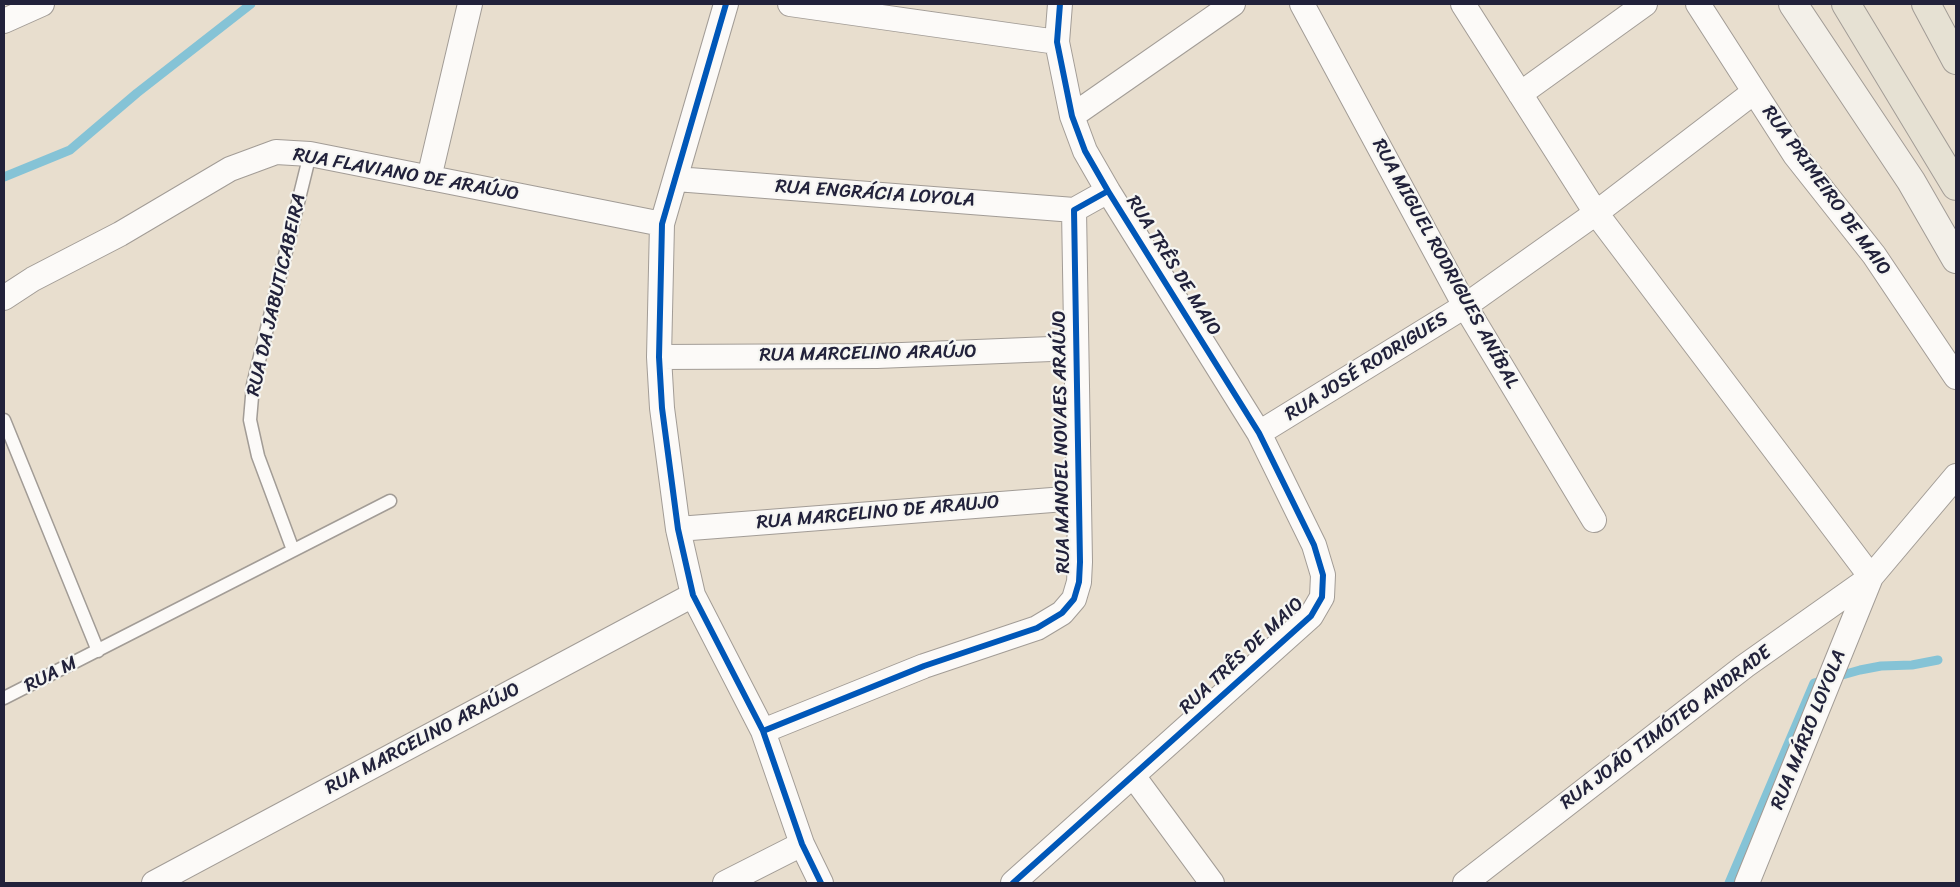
<!DOCTYPE html>
<meta charset="utf-8">
<style>
body{margin:0}
#map{position:relative;width:1960px;height:887px;overflow:hidden;background:#e8dece;font-family:Sriracha,sans-serif}
canvas{display:block}
.frame{position:absolute;inset:0;border:5px solid #22223b;pointer-events:none}
</style>
<div id="map">
<canvas width="1960" height="887"></canvas>
<div class="frame"></div>
</div>
<script>
const ctx = document.querySelector('canvas').getContext('2d');
ctx.lineJoin = 'round';
const toPath = rows => new Path2D(rows.map(r => 'M' + r).join(''));
function stroke(path, color, width, dash) { ctx.strokeStyle = color; ctx.lineWidth = width; ctx.lineCap = dash ? 'butt' : 'round'; ctx.setLineDash(dash || []); ctx.stroke(path); }
function label(font, color, halo, rows, align = 'center') {
  ctx.font = font + ' Sriracha,sans-serif'; ctx.lineWidth = 4.5; ctx.setLineDash([]); ctx.textBaseline = 'middle'; ctx.strokeStyle = halo; ctx.fillStyle = color; for (const [text, x, y, turn = 0] of rows) {
    ctx.save(); ctx.translate(x, y); ctx.rotate((+turn || 0) * Math.PI / 180); ctx.textAlign = isNaN(turn) ? turn : align; if (halo) ctx.strokeText(text, 0, 0); ctx.fillText(text, 0, 0); ctx.restore();
  }
}
const stream = toPath([
 [4,177,70,150,137,93,251,4],
 [1729,883,1814,683,1860,670,1881,666,1912,665,1938,660]
]);
const lane = toPath([
 [4,420,98,651],
 [293,550,258,456,250,420,253,385,310,154],
 [4,698,390,501]
]);
const street = toPath([
 [726,4,662,224,659,357,662,408,678,529,693,595,763,731,802,844,821,883],
 [790,4,1057,42],
 [1302,4,1465,306,1594,520],
 [1463,4,1596,213,1871,577],
 [1698,4,1795,155,1874,255,1956,377],
 [4,21,42,4],
 [1520,94,1645,4],
 [1072,116,1233,4],
 [429,178,470,4],
 [676,179,1074,210],
 [4,298,33,279,120,234,230,169,276,152,310,154,662,224],
 [659,357,877,356,1076,348],
 [1259,433,1465,306,1596,213,1754,92],
 [678,529,1078,498],
 [763,731,924,666,1037,628,1062,613,1074,599,1079,582,1080,562,1074,210,1108,191,1085,151,1072,116,1057,42,1060,4],
 [1134,777,1212,883],
 [154,883,693,595],
 [725,883,802,844],
 [1013,883,1311,616,1322,597,1323,575,1314,545,1259,433,1108,191],
 [1465,883,1745,666,1871,577,1956,476],
 [1747,883,1871,577]
]);
const secondary = toPath([
 [1793,4,1911,181,1956,259]
]);
const highway = toPath([
 [1846,4,1956,186],
 [1926,4,1956,60]
]);
const cycleway = toPath([
 [726,4,662,224,659,357,662,408,678,529,693,595,763,731,802,844,821,883],
 [763,731,924,666,1037,628,1062,613,1074,599,1079,582,1080,562,1074,210,1108,191,1085,151,1072,116,1057,42,1060,4],
 [1013,883,1311,616,1322,597,1323,575,1314,545,1259,433,1108,191]
]);
const streetNames = [
 ["RUA FLAVIANO DE ARAÚJO",406,175,10],
 ["RUA PRIMEIRO DE MAIO",1826,191,54],
 ["RUA ENGRÁCIA LOYOLA",875,194,4],
 ["RUA MIGUEL RODRIGUES ANÍBAL",1445,264,61],
 ["RUA TRÊS DE MAIO",1173,266,58],
 ["RUA DA JABUTICABEIRA",277,295,-77],
 ["RUA MARCELINO ARAÚJO",868,354,-1],
 ["RUA JOSÉ RODRIGUES",1367,367,-32],
 ["RUA MANOEL NOVAES ARAÚJO",1062,442,-91],
 ["RUA MARCELINO DE ARAUJO",878,513,-5],
 ["RUA TRÊS DE MAIO",1242,656,-43],
 ["RUA M",51,675,-27],
 ["RUA JOÃO TIMÓTEO ANDRADE",1666,728,-37],
 ["RUA MÁRIO LOYOLA",1809,730,-68],
 ["RUA MARCELINO ARAÚJO",423,739,-28]
];
stroke(stream, '#85c3d6', 9);
stroke(lane, '#a29c96', 15);
stroke(street, '#a29c96', 26);
stroke(secondary, '#a29c96', 30);
stroke(highway, '#a29c96', 30);
stroke(lane, '#fcfaf8', 12);
stroke(street, '#fcfaf8', 24);
stroke(secondary, '#f3f0e9', 28);
stroke(highway, '#e6e1d3', 28);
stroke(cycleway, '#0057b8', 6);
label('19px', '#22223b', '#f6f6f2', streetNames);
</script>
